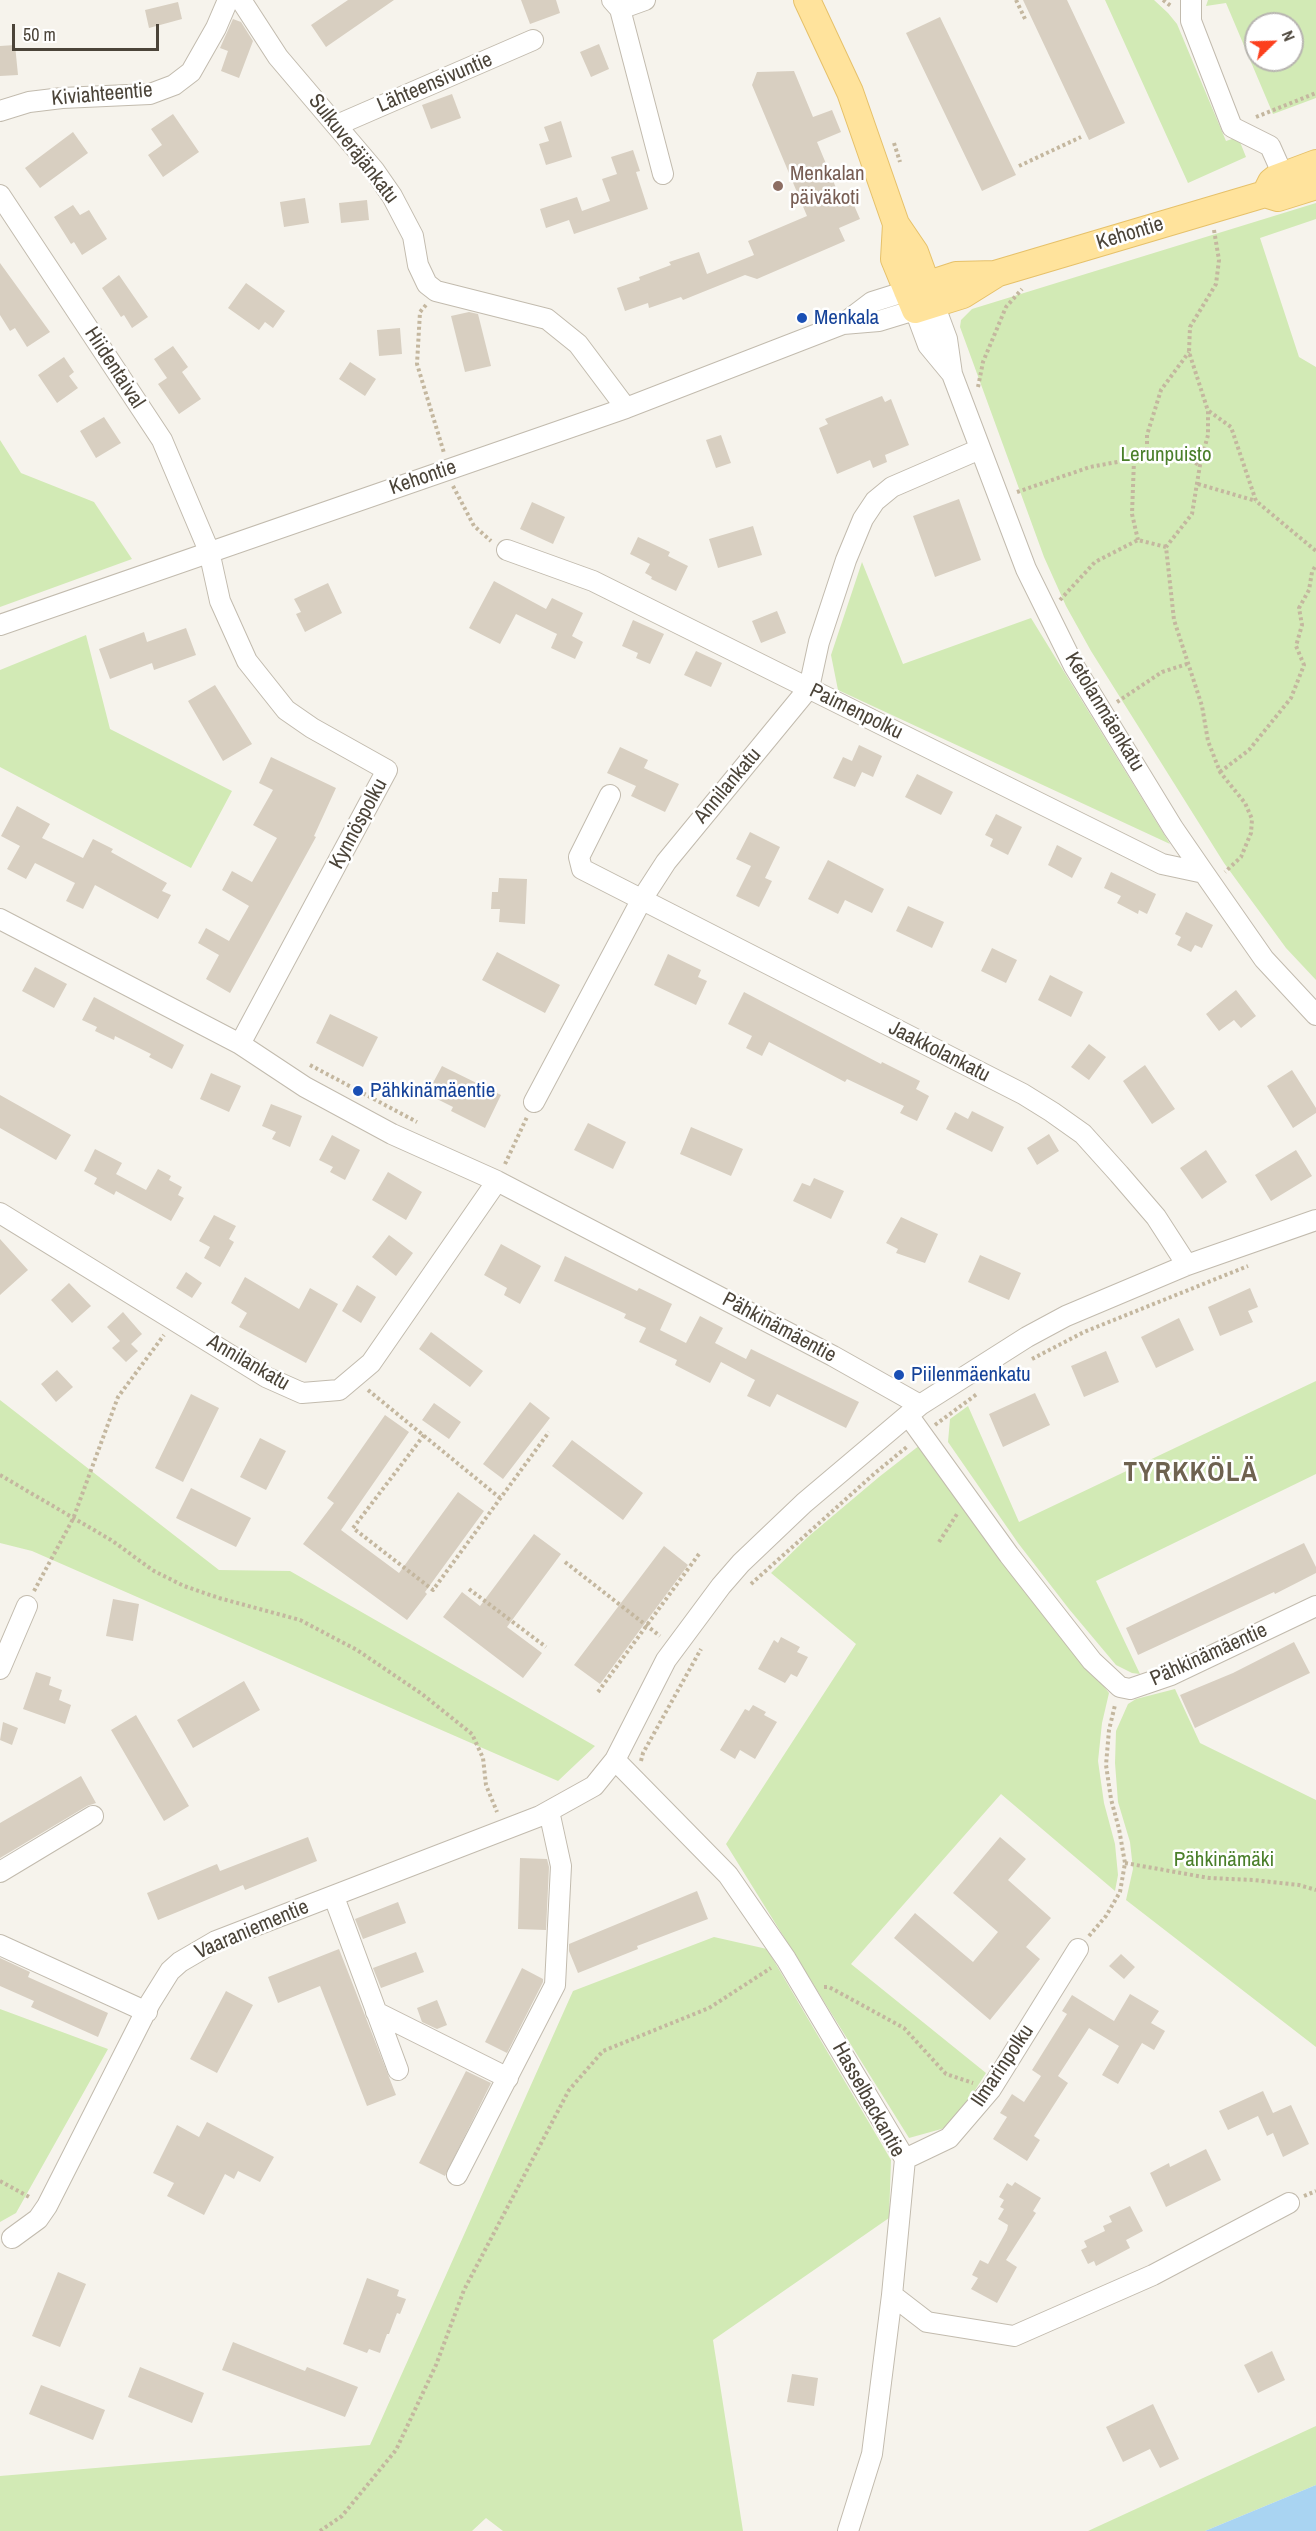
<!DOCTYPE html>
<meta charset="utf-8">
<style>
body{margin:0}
#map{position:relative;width:1316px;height:2531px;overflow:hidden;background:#f6f3ec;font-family:"Archivo Narrow",sans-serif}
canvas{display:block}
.north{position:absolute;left:1244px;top:12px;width:60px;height:60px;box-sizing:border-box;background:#fff;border:2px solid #b7b4b0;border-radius:50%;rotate:67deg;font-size:16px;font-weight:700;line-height:24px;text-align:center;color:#4b4439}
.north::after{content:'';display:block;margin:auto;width:21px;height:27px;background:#fc3f1d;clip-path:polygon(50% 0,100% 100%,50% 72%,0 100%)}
.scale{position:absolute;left:12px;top:24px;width:147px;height:27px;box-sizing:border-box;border:3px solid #4b4439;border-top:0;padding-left:8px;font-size:18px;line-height:21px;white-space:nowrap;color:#4b4439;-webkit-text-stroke:4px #fff;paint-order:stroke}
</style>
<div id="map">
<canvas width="1316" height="2531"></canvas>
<div class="north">N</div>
<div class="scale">50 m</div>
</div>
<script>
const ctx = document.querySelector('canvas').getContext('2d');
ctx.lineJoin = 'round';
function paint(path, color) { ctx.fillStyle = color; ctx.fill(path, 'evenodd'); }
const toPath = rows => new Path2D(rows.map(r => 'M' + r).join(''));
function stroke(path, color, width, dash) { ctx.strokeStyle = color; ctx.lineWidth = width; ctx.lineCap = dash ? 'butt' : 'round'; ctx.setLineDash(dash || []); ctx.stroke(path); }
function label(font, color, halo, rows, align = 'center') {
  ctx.font = font + ' "Archivo Narrow",sans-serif'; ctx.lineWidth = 5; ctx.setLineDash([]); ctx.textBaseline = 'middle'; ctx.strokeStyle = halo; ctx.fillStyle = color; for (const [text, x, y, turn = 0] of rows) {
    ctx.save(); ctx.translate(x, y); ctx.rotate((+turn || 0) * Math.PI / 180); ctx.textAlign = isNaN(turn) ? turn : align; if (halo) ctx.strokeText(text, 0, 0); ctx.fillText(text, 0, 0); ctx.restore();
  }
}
const green = toPath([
 [1105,0,1154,0,1168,13,1177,24,1226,141,1238,137,1246,157,1188,183],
 [1208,0,1316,0,1316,98,1273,114,1226,3,1206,6],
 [1256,24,1292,24,1292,60,1256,60],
 [1316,203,1316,219,1260,238,1299,357,1316,367,1316,980,1286,948,1224,863,1091,651,1066,606,1044,557,960,327,961,320,972,309],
 [0,440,21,473,94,502,132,559,0,607],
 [862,562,903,664,1031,618,1170,844,838,690,831,655],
 [86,635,110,729,232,791,191,868,0,767,0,670],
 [1316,1381,1316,1474,1096,1581,1140,1674,1132,1673,1116,1665,1069,1609,1018,1543,948,1442,950,1419,968,1406,1019,1522],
 [0,1400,219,1570,290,1571,595,1746,558,1781,32,1551,0,1543],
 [920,1445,1109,1693,1102,1723,1098,1761,1104,1803,1115,1844,1118,1875,1115,1891,1001,1794,851,1964,986,2073,952,2126,909,2138,726,1844,856,1644,771,1573,809,1536,879,1477],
 [1175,1689,1200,1743,1316,1800,1316,2047,1126,1900,1133,1869,1130,1842,1118,1802,1115,1763,1116,1731,1128,1704,1136,1699],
 [714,1937,767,1949,891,2160,889,2218,713,2340,743,2531,503,2531,486,2518,472,2531,0,2531,0,2476,370,2445,573,1991],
 [0,2009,108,2049,16,2213,0,2222],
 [1316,2426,1316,2485,1205,2531,1088,2531]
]);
const water = toPath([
 [1316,2485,1316,2531,1205,2531]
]);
const building = toPath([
 [348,0,394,0,326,47,311,25],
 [521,0,556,0,560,13,530,24],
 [1023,0,1067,0,1125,123,1089,140],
 [178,2,182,19,149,28,145,10],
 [940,17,1016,175,982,191,906,33],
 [233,19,241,22,253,41,239,78,221,71,228,51,220,48],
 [599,44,609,69,591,77,580,52],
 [15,45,18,75,0,76,0,46],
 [794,71,813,117,832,110,841,132,817,142,839,195,850,196,860,219,839,228,845,241,757,279,745,275,683,300,681,297,649,308,648,303,625,311,617,288,640,280,639,277,671,265,669,262,699,252,707,274,754,255,748,241,807,216,752,85,757,72],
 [452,94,461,118,431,129,422,105],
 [173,114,199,152,163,177,148,155,162,145,151,129],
 [561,121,572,157,546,165,539,144,549,141,544,127],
 [73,132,88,153,40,188,25,168],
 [633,150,640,171,636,172,648,209,574,234,569,220,546,228,540,209,577,197,582,211,610,201,602,179,617,174,611,157],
 [305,198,309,223,284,227,280,202],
 [367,200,369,220,341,223,339,203],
 [73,205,80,215,89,210,107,239,82,255,74,242,71,244,54,217],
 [0,263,50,332,27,347,15,328,10,331,0,315],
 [119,275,148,317,132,328,124,315,121,317,102,288],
 [246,283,285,311,273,328,265,322,259,330,228,308],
 [469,312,478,314,491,366,465,372,451,316],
 [400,328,402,354,379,356,377,330],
 [173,346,188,367,182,372,201,399,179,414,158,384,167,378,154,359],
 [64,357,74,372,69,376,78,388,57,403,38,375],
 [350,362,376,379,365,396,339,379],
 [882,396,885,402,891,399,909,445,885,455,887,462,873,468,870,460,837,474,819,428,828,424,825,419],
 [104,417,121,443,96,458,80,431],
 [721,435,731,463,716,468,706,440],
 [959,499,981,560,935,577,913,516],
 [532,502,565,517,553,544,520,529],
 [753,526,762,555,718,568,709,539],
 [638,537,670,552,668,556,688,566,676,591,651,579,652,577,645,573,650,564,630,554],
 [494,581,546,609,552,598,583,613,572,636,583,642,575,659,551,648,557,634,516,614,500,644,469,628],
 [328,583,342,613,305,632,296,614,301,612,294,599],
 [777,611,786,633,761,643,752,621],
 [633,620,664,634,650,664,636,658,638,653,622,646],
 [186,628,196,655,154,670,152,663,110,679,99,649,144,632,147,642],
 [696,651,722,663,711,687,684,675],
 [215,685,252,744,223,761,188,701],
 [859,745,882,756,873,777,862,772,855,787,833,778,843,757,852,761],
 [620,747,648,760,644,768,679,784,665,812,631,796,636,786,607,773],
 [271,757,336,788,314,836,316,837,230,993,206,979,219,955,198,943,206,928,229,941,249,906,222,890,232,871,252,882,277,838,253,825,273,790,259,783],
 [917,774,953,792,941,815,905,797],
 [17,806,50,824,42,838,83,858,93,839,113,849,111,852,167,883,162,891,171,895,158,919,95,885,83,909,66,901,75,883,35,863,26,879,7,869,20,846,1,836],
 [996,814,1022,827,1008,855,990,846,993,839,985,835],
 [750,832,780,847,765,878,772,881,759,907,736,896,751,866,736,859],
 [1057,845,1082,858,1072,878,1048,865],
 [828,860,884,889,872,913,845,900,838,914,808,899],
 [1111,872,1156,894,1147,914,1139,910,1138,914,1117,903,1121,896,1104,888],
 [499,878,527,879,525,924,499,922,500,909,491,909,492,892,498,892],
 [908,906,944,922,932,948,896,931],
 [1186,912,1213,925,1202,948,1195,945,1191,952,1177,945,1181,937,1175,934],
 [992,948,1017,960,1006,983,981,971],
 [497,952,560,985,545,1013,482,980],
 [668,954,701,970,698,977,707,981,696,1005,654,985],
 [35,967,67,984,54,1008,22,991],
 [1050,975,1083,992,1071,1017,1038,1000],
 [1236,990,1256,1016,1241,1028,1234,1020,1219,1031,1206,1014],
 [744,992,881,1064,882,1062,920,1081,916,1089,929,1096,917,1121,900,1113,904,1106,847,1079,845,1082,769,1042,762,1056,746,1048,752,1036,728,1024],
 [94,997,184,1045,172,1069,149,1057,151,1054,115,1036,114,1040,95,1031,97,1027,82,1020],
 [330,1014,378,1037,363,1067,316,1043],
 [1089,1044,1106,1057,1089,1080,1071,1067],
 [1145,1065,1175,1109,1152,1124,1123,1081],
 [442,1066,501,1095,485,1128,451,1111,453,1107,427,1094],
 [1292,1070,1316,1108,1316,1113,1293,1128,1267,1086],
 [211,1073,241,1086,229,1112,200,1099],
 [0,1095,71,1135,56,1160,0,1128],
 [271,1104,302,1116,290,1147,272,1139,276,1132,262,1126],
 [972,1111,1004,1127,992,1152,946,1129,955,1112,968,1119],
 [588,1123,626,1142,613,1169,574,1150],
 [691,1127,743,1149,731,1176,680,1154],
 [1049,1134,1059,1151,1037,1165,1027,1148],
 [332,1135,360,1150,345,1180,330,1172,333,1167,319,1160],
 [95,1149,122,1163,116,1174,146,1190,158,1169,171,1176,169,1180,182,1187,178,1195,184,1198,171,1221,116,1191,114,1195,94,1184,97,1178,84,1171],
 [1206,1150,1227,1182,1202,1199,1180,1168],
 [1296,1150,1312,1176,1271,1201,1255,1175],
 [388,1172,422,1192,406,1220,372,1200],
 [814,1178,844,1191,831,1219,793,1201,802,1183,810,1186],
 [214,1215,236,1226,229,1239,234,1242,220,1267,204,1258,210,1247,199,1241],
 [901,1217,938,1234,925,1263,896,1253,898,1249,886,1243],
 [389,1235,413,1253,396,1276,372,1257],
 [0,1239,28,1270,0,1295],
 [501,1244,541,1266,520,1304,504,1295,507,1288,484,1275],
 [980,1255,1021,1273,1009,1300,968,1282],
 [565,1256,637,1291,639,1288,672,1304,660,1330,686,1343,700,1316,723,1328,715,1343,746,1359,751,1349,859,1402,846,1428,777,1394,770,1407,747,1396,755,1380,721,1362,710,1383,675,1365,677,1360,639,1342,646,1328,624,1318,626,1314,554,1281],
 [186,1272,202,1283,192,1298,176,1288],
 [245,1277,299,1309,310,1288,338,1304,306,1363,239,1327,247,1313,231,1303],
 [69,1283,91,1306,72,1323,51,1300],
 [357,1285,376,1297,361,1323,342,1311],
 [1250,1288,1258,1307,1248,1311,1253,1322,1220,1336,1208,1307],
 [123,1312,142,1334,131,1344,138,1351,126,1362,112,1348,120,1341,107,1327],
 [1179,1318,1194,1350,1156,1368,1141,1337],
 [431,1332,483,1371,470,1387,419,1349],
 [1106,1351,1119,1382,1084,1397,1071,1366],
 [57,1370,73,1387,56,1402,41,1384],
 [1035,1393,1050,1425,1003,1447,989,1414],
 [191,1394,219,1408,183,1482,155,1468],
 [530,1402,550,1418,503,1479,483,1464],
 [434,1403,461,1422,449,1439,422,1420],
 [385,1415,409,1432,341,1530,399,1573,458,1492,484,1511,425,1592,427,1594,407,1620,303,1544,334,1503,327,1498],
 [260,1438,286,1451,266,1490,240,1477],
 [572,1440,643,1493,623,1520,552,1466],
 [191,1488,251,1518,236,1547,176,1518],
 [534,1534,561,1554,507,1627,542,1653,523,1678,443,1617,462,1592,480,1606],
 [1304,1543,1316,1567,1316,1573,1275,1594,1274,1592,1138,1655,1126,1628],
 [664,1546,688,1565,600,1684,574,1665],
 [113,1599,139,1604,133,1641,106,1636],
 [781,1637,800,1647,797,1652,808,1657,797,1677,791,1674,785,1683,758,1669,774,1640,778,1643],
 [1294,1642,1310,1673,1195,1728,1180,1695,1233,1673],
 [36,1672,51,1677,49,1685,62,1690,59,1700,71,1705,65,1724,23,1709],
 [244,1681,260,1710,193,1748,177,1720],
 [753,1705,766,1712,764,1715,777,1722,755,1759,740,1750,735,1759,720,1750,745,1709,749,1711],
 [136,1715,189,1806,164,1821,111,1730],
 [3,1722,18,1728,12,1745,0,1740],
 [81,1776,96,1803,87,1806,0,1858,0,1823],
 [308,1837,317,1861,245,1890,243,1885,158,1920,147,1893,217,1864,220,1871],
 [1000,1837,1026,1859,1008,1880,1051,1918,1026,1947,1040,1959,990,2020,894,1938,915,1913,973,1962,998,1932,953,1893],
 [520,1858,547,1859,549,1867,546,1930,518,1929],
 [697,1891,708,1919,637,1946,638,1949,578,1973,569,1951,569,1944],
 [398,1902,406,1923,363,1939,355,1919],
 [339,1949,396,2095,367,2106,320,1986,278,2003,268,1977],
 [416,1952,424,1972,381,1988,373,1968],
 [1121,1954,1135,1967,1124,1979,1109,1966],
 [0,1958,30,1972,28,1977,108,2013,98,2037,31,2007,34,2001,0,1986],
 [522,1968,543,1979,543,1982,507,2053,485,2042],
 [226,1991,253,2005,217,2073,190,2059],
 [1130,1994,1159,2011,1151,2023,1165,2031,1154,2050,1142,2043,1118,2084,1102,2075,1119,2046,1089,2028,1058,2076,1068,2083,1034,2136,1040,2140,1027,2161,993,2139,1007,2117,1000,2113,1012,2094,1024,2102,1041,2076,1032,2070,1067,2014,1062,2011,1072,1995,1114,2021],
 [437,2000,447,2025,437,2029,422,2022,417,2008],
 [466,2071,491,2083,445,2176,419,2163],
 [1263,2091,1273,2113,1291,2105,1309,2144,1283,2157,1273,2133,1267,2136,1258,2116,1228,2130,1219,2111],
 [207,2122,274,2157,260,2182,238,2171,234,2179,225,2174,204,2215,167,2196,174,2183,153,2173,177,2125,199,2137],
 [1206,2149,1221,2180,1166,2207,1150,2173,1169,2163,1170,2167],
 [1015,2182,1041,2198,1033,2211,1036,2213,1006,2260,1017,2267,997,2303,971,2289,978,2278,972,2275,980,2260,988,2264,1007,2230,1008,2225,998,2219,1004,2209,1000,2207,1004,2200,999,2197,1007,2183,1012,2186],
 [1130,2206,1143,2231,1126,2240,1130,2248,1096,2266,1094,2261,1088,2264,1081,2250,1087,2247,1084,2241,1105,2231,1103,2226,1112,2222,1109,2216],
 [58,2272,86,2284,60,2347,32,2336],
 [367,2278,399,2290,397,2296,406,2299,400,2314,397,2313,389,2334,387,2334,380,2353,369,2349,367,2353,343,2344],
 [233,2342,305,2371,307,2367,358,2387,345,2417,222,2370],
 [1272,2351,1285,2380,1258,2393,1244,2365],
 [140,2367,204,2393,192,2423,128,2397],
 [792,2374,818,2378,814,2406,787,2402],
 [41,2385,105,2410,93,2440,29,2414],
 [1153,2404,1179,2459,1160,2468,1150,2449,1123,2462,1106,2427]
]);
const path = toPath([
 [1016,0,1026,21],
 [1163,0,1171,6],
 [1256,117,1316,93],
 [894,143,900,162],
 [1019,166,1081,137],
 [1214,230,1219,260,1216,284,1190,327,1189,352,1208,411,1208,435,1200,465,1192,514,1166,547,1174,620,1202,706,1208,741,1220,772,1245,803,1252,819,1251,833,1241,857,1225,872],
 [426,305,420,312,417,364,444,453],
 [978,387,983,362,1006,307,1022,289],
 [1209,411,1231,427,1256,501,1316,551],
 [1147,456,1147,435,1161,390,1189,352],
 [1134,460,1132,514,1138,540],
 [1198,484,1256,501],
 [453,486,474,526,491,541],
 [1017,492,1090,467,1171,452,1200,465],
 [1060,600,1095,562,1138,540,1166,547],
 [1117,702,1162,672,1187,664],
 [1220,772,1249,750,1291,698,1304,665,1296,646,1302,625,1299,608,1309,590,1312,572,1316,565],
 [310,1065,417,1122],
 [505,1164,527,1117],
 [1032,1359,1084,1332,1248,1266],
 [368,1390,500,1498],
 [935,1425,977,1394],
 [424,1435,353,1528,433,1590,549,1432],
 [0,1475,111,1540,154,1571,184,1586,219,1598,300,1620,357,1650,422,1694,472,1734,483,1758,486,1785,497,1812],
 [939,1542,957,1514],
 [565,1562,660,1636],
 [751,1584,875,1473,908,1446],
 [469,1589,546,1647],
 [34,1591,73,1519,118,1397,164,1335],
 [598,1692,699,1554],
 [641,1761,643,1753,701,1649],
 [1125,1863,1209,1878,1253,1880,1299,1885,1316,1890],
 [1089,1936,1106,1916,1120,1892,1125,1863,1119,1829,1111,1799,1106,1765,1109,1730,1115,1705],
 [824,1987,829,1987,904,2028,946,2074,973,2083],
 [0,2181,31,2198],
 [1304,2196,1316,2191],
 [320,2531,342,2516,396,2450,436,2365,464,2290,569,2090,603,2051,709,2008,771,1968]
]);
const minor = toPath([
 [241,0,278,57,374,170,392,196,413,236,418,265,427,284,436,291,547,319,578,344,626,408],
 [612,0,620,9,663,174],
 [1191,0,1191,21,1232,127,1270,146,1283,175],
 [620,9,645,0],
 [0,111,29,102,62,98,150,94,174,85,191,72,216,28,228,0],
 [337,125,533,40],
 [0,195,162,440,209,551,220,601,247,661,286,710,312,728,387,770,240,1044],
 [934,304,947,339,952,374,1026,569,1074,666,1173,828,1204,873,1264,959,1316,1015],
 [843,324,872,302,907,291],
 [507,550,593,581,1162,864,1204,873],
 [0,625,626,408,843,324,879,321,915,310,928,345,952,374],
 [610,795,579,857,582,869,1023,1094,1052,1112,1083,1134,1119,1174,1156,1217,1187,1265],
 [0,919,240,1044,305,1087,392,1134,497,1181,833,1356,920,1405],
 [534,1102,642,899,666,862,809,688,819,642,846,560,863,519,875,501,892,487,980,449],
 [0,1213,266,1377,302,1393,339,1390,371,1363,497,1181],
 [908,1415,1009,1555,1092,1661,1120,1687,1130,1689,1171,1675,1316,1606],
 [0,1669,27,1606],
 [615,1760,728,1875,786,1959,905,2159,892,2295,927,2322,1014,2336,1153,2275,1289,2203],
 [0,1872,93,1816],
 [334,1897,398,2070],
 [0,1945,147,2012],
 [376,2012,508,2078],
 [905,2159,949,2138,991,2089,1078,1949],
 [457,2175,555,1985,561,1866,549,1811],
 [12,2238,38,2219,47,2206,150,2003,170,1971,180,1962,216,1941,540,1816,594,1786,615,1760,666,1660,721,1586,741,1563,804,1503,920,1405,1027,1337,1066,1316,1187,1265,1316,1220],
 [848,2531,872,2454,892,2295]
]);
const major = toPath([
 [807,0,850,92,896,224,915,252,934,304],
 [1265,194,1271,182,1276,178,1316,163],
 [896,224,894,259,915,310,963,295,995,275],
 [907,291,956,275,995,274,1265,194,1278,198,1316,186]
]);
const markers = [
 [778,186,6,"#8d6e63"],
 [802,318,6,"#1a4fb4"],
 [358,1091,6,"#1a4fb4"],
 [899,1375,6,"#1a4fb4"]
];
const streetNames = [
 ["Lähteensivuntie",435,83,-23],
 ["Kiviahteentie",102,95,-5],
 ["Sulkuveräjänkatu",353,149,52],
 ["Kehontie",1130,234,-17],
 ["Hiidentaival",114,368,57],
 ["Kehontie",423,478,-19],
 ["Paimenpolku",856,712,26],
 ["Ketolanmäenkatu",1104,712,59],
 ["Annilankatu",728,786,-50],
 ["Kynnöspolku",359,824,-62],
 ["Jaakkolankatu",939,1052,27],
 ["Pähkinämäentie",779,1328,28],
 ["Annilankatu",248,1363,30],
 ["Pähkinämäentie",1209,1655,-24],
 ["Vaaraniementie",252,1930,-23],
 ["Ilmarinpolku",1003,2066,-56],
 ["Hasselbackantie",868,2100,61]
];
const educationNames = [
 ["Menkalan",790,174],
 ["päiväkoti",790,198]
];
const transitNames = [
 ["Menkala",814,318],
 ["Pähkinämäentie",370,1091],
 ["Piilenmäenkatu",911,1375]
];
const parkNames = [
 ["Lerunpuisto",1166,455],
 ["Pähkinämäki",1224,1860]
];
const districtNames = [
 ["TYRKKÖLÄ",1191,1474]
];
paint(green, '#d2eab5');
paint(water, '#a9d4f2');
paint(building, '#d8cfc1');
stroke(minor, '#c2bbae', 22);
stroke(major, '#e6c16a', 28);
stroke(path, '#c4b79f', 4, [3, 3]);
stroke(minor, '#fff', 20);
stroke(major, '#ffe39c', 26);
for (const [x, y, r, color] of markers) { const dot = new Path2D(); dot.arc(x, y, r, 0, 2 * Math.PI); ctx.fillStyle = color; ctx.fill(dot); stroke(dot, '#fff', 2); }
label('21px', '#4b4439', '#fff', streetNames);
label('21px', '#785e54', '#fff', educationNames, 'left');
label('21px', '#164399', '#fff', transitNames, 'left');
label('21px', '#4a7f2a', '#fff', parkNames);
ctx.letterSpacing = '1.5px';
label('bold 27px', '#6e6250', '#fff', districtNames);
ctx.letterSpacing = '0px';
</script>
